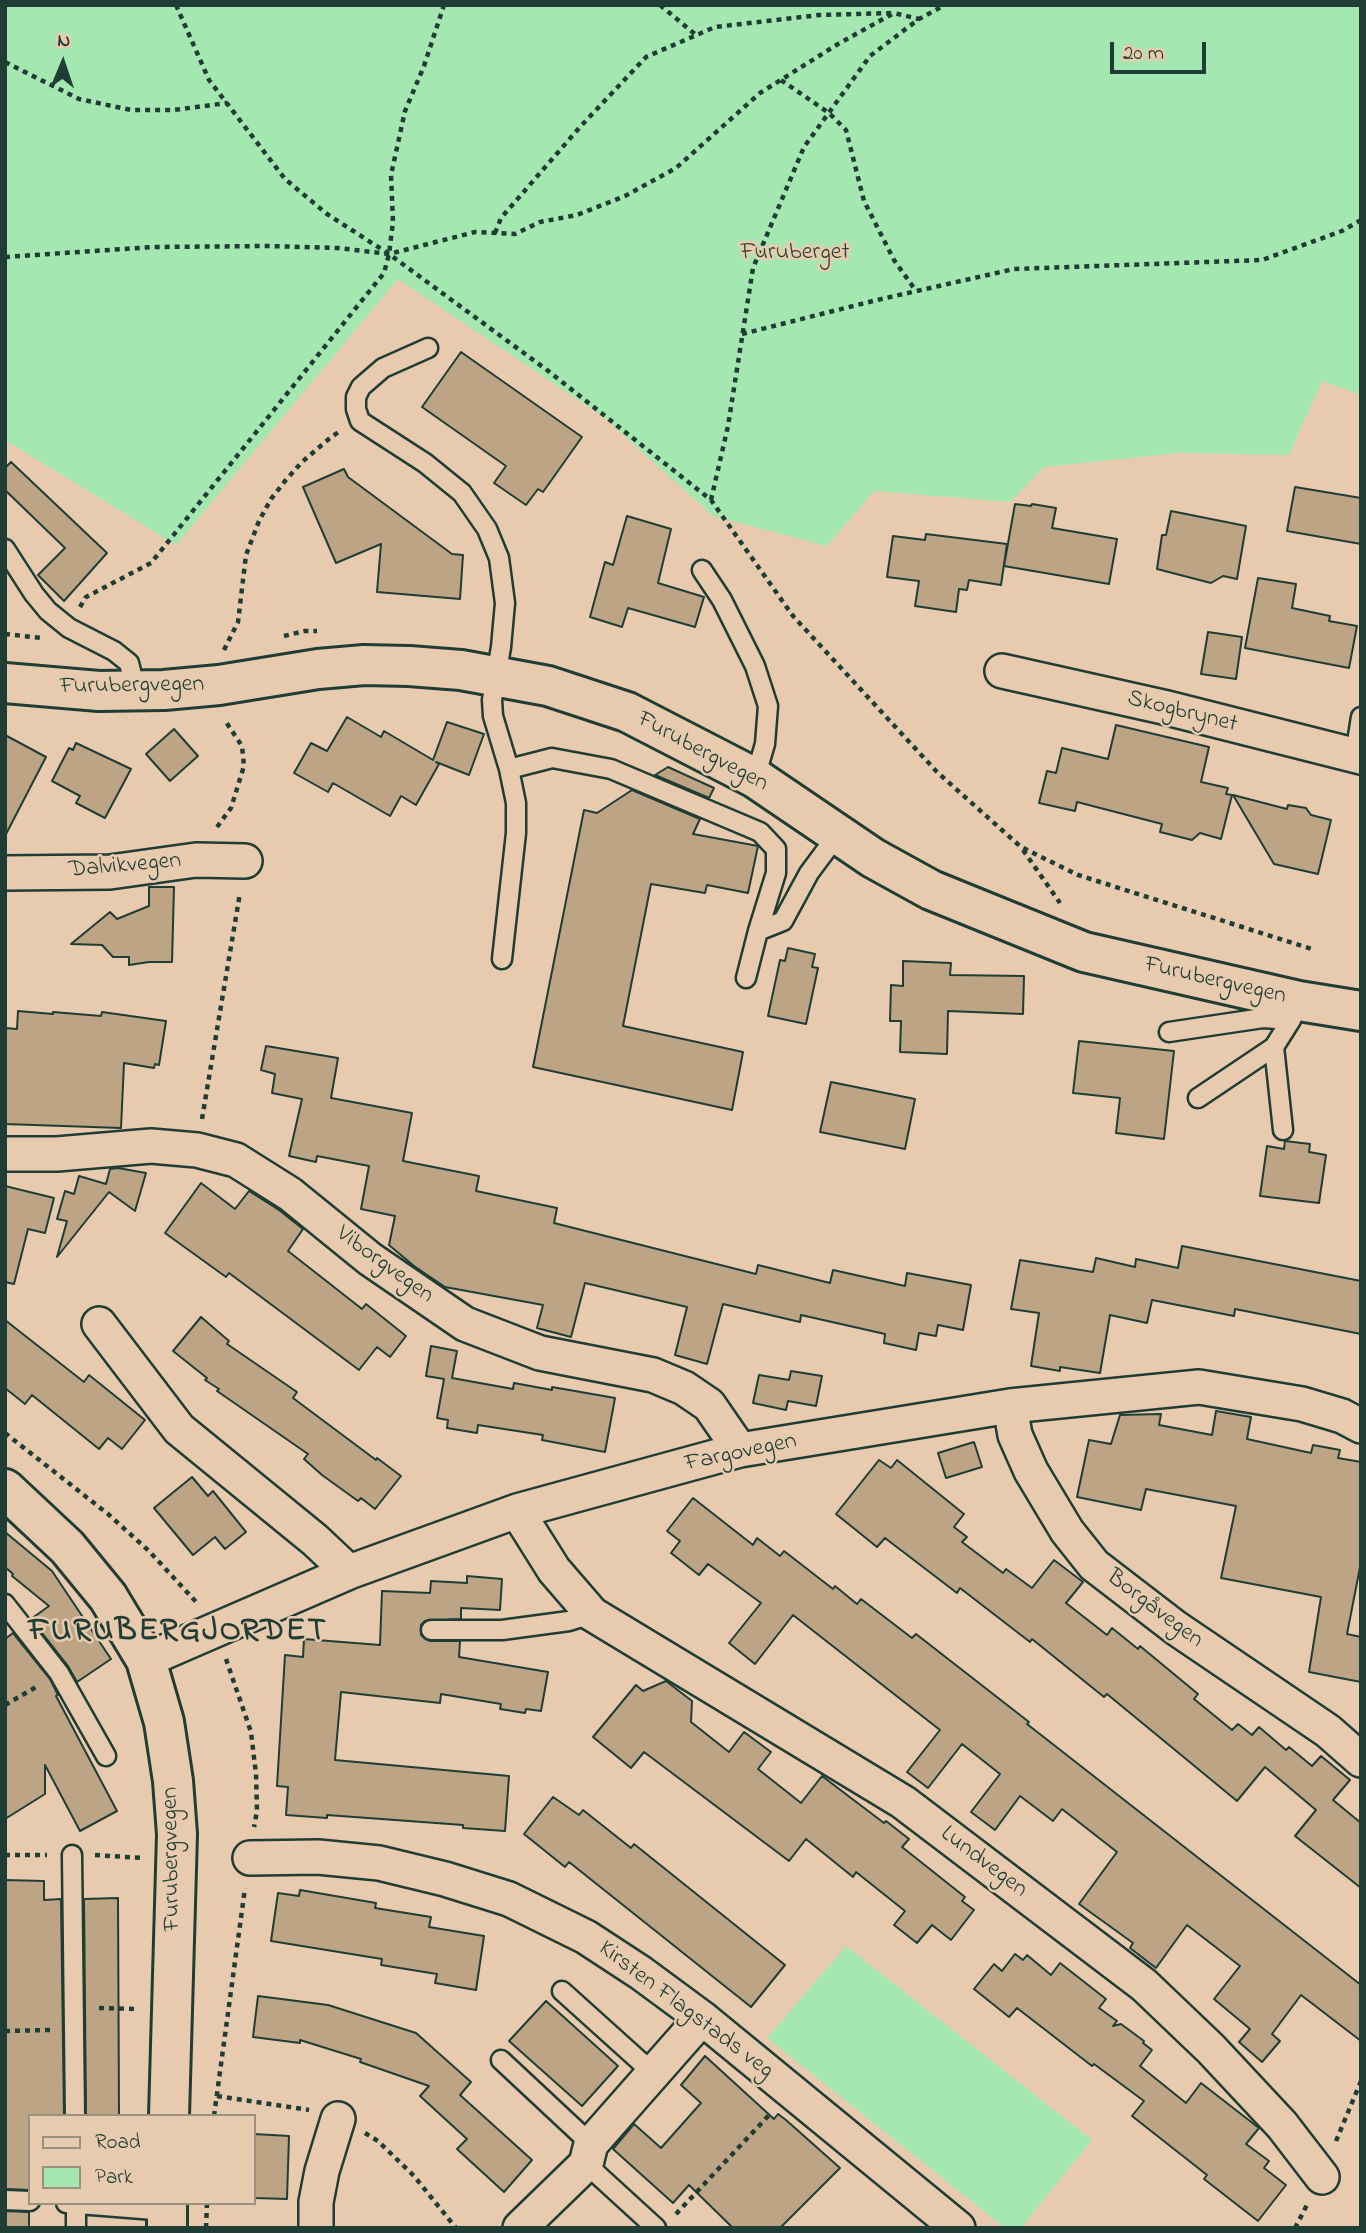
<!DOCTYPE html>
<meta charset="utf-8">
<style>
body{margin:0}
#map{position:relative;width:1366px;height:2233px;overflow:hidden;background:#e8cbaf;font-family:"Indie Flower",sans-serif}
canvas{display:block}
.frame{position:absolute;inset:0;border:7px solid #1f3d34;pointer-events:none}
.legend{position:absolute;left:28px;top:2114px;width:228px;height:91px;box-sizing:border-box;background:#e8cbaf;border:2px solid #98927e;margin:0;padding:9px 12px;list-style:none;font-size:21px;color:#1f3d34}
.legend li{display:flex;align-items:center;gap:14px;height:35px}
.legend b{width:35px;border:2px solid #98927e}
.north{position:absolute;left:28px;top:28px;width:70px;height:70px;-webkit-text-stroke:5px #e8cbaf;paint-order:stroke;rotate:2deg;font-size:19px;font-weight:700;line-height:28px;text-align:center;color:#1f3d34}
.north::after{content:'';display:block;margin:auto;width:24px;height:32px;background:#1f3d34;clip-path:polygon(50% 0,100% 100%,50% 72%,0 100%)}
.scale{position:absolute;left:1110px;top:42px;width:96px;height:32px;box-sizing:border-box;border:4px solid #1f3d34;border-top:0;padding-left:9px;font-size:21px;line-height:24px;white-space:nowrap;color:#1f3d34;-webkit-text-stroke:5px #e8cbaf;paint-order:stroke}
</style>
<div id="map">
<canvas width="1366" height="2233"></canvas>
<div class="frame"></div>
<ul class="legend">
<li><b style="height:9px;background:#e8cbaf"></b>Road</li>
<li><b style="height:19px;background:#a5e7b0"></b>Park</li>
</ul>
<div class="north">N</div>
<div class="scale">20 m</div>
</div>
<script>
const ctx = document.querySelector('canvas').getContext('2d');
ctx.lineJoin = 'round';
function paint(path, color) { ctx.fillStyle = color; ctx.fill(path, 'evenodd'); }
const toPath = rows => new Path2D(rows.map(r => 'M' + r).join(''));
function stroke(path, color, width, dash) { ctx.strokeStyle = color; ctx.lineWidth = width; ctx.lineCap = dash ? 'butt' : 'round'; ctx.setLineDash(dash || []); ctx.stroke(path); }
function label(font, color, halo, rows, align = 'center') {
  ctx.font = font + ' "Indie Flower",sans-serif'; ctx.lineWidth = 5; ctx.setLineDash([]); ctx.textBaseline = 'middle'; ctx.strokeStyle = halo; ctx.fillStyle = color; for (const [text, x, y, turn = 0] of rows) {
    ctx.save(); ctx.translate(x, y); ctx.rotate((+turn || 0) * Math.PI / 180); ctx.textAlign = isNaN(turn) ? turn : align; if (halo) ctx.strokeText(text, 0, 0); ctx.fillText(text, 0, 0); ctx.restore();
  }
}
const green = toPath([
 [5,5,1361,5,1361,395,1322,381,1289,455,1179,453,1044,467,1010,502,874,491,827,546,713,516,602,416,398,279,176,545,5,440],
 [846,1946,1092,2140,1021,2228,1005,2228,767,2038]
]);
const building = toPath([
 [461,352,582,437,543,492,538,489,526,505,494,483,506,466,422,407,461,352],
 [11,462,107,553,64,601,38,575,65,548,5,490,5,468,11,462],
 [344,469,348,477,452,554,463,555,460,599,377,592,381,544,336,563,303,487,344,469],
 [1295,487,1361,498,1361,544,1287,531,1295,487],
 [1015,504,1031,506,1032,504,1056,508,1052,528,1117,539,1109,584,1004,566,1015,504],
 [1171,511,1246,526,1237,579,1223,576,1211,583,1157,569,1162,535,1166,535,1171,511],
 [627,516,671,529,658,583,704,597,695,627,628,608,622,627,590,617,605,562,613,565,627,516],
 [926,534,1007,544,1001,585,969,580,967,590,959,589,956,612,915,606,919,581,887,577,893,536,925,540,926,534],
 [1258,578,1296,584,1292,608,1330,616,1329,621,1357,626,1349,668,1245,648,1258,578],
 [1208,632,1242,637,1236,679,1201,674,1208,632],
 [347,717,381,737,384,731,433,760,447,722,484,734,469,775,436,762,439,764,416,805,401,796,390,816,333,783,328,792,294,773,311,743,327,751,347,717],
 [1116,725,1209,747,1201,782,1228,788,1226,794,1232,795,1221,839,1200,833,1192,840,1160,832,1162,824,1077,802,1075,811,1039,803,1047,771,1056,773,1062,748,1108,759,1116,725],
 [174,729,198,756,170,781,146,754,174,729],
 [5,735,46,757,5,836,5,735],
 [76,743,131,769,105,818,76,803,80,796,52,781,69,748,73,750,76,743],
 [668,767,714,788,709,798,655,775,668,767],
 [632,790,700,819,693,834,758,846,748,893,707,885,705,893,651,884,623,1026,743,1052,732,1110,533,1067,584,810,597,813,632,790],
 [1233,795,1287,809,1288,805,1306,808,1311,815,1331,820,1318,874,1274,864,1233,795],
 [149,887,174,887,172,962,149,962,129,965,129,957,113,957,102,945,71,944,110,912,117,919,149,906,149,887],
 [788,948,815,954,812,967,818,968,806,1024,768,1016,780,960,785,961,788,948],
 [903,961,951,963,950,975,1024,976,1023,1014,948,1011,947,1054,900,1052,901,1021,890,1021,891,985,903,986,903,961],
 [18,1011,53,1014,53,1012,101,1016,102,1012,166,1021,159,1065,155,1064,154,1068,124,1063,121,1128,5,1124,5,1028,17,1029,18,1011],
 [1079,1041,1174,1051,1164,1139,1116,1133,1120,1098,1073,1093,1079,1041],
 [266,1046,338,1058,331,1098,412,1113,403,1161,479,1176,476,1191,557,1208,554,1223,756,1274,758,1265,830,1283,833,1270,905,1286,907,1273,971,1285,963,1330,938,1325,936,1336,919,1333,916,1350,884,1343,885,1334,801,1315,800,1322,723,1304,707,1364,675,1355,687,1307,585,1283,571,1337,537,1328,543,1305,445,1287,414,1266,389,1245,395,1216,361,1209,369,1166,317,1156,316,1162,289,1156,302,1099,272,1093,275,1074,261,1070,266,1046],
 [831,1082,915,1099,905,1149,820,1132,831,1082],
 [1285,1141,1310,1144,1309,1152,1326,1155,1319,1203,1260,1196,1267,1146,1284,1149,1285,1141],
 [118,1168,146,1173,135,1211,109,1192,57,1257,67,1221,57,1219,65,1191,74,1194,79,1176,106,1184,110,1169,118,1168],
 [201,1183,235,1209,249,1191,279,1210,303,1229,288,1251,362,1309,366,1304,406,1336,390,1357,377,1347,359,1370,229,1273,226,1277,165,1233,201,1183],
 [5,1186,54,1198,45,1233,28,1229,14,1284,5,1282,5,1186],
 [1182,1246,1361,1281,1361,1334,1235,1309,1234,1316,1152,1300,1147,1323,1110,1315,1100,1373,1060,1367,1060,1371,1031,1366,1039,1313,1011,1309,1020,1260,1093,1272,1096,1258,1135,1267,1136,1259,1178,1268,1182,1246],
 [201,1317,229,1341,227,1344,297,1392,293,1398,376,1460,377,1458,401,1476,375,1509,361,1498,358,1501,322,1475,304,1459,308,1454,217,1391,219,1389,205,1380,207,1378,173,1351,201,1317],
 [5,1320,84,1382,89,1375,145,1420,122,1449,108,1438,99,1449,32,1395,25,1404,5,1388,5,1320],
 [431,1346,457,1351,452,1378,513,1389,514,1383,552,1390,552,1387,615,1398,605,1452,542,1440,543,1435,478,1425,477,1433,447,1428,448,1420,437,1418,444,1379,426,1376,431,1346],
 [791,1371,822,1376,816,1406,788,1401,786,1410,753,1403,759,1375,789,1380,791,1371],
 [1216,1411,1251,1417,1247,1439,1311,1453,1313,1445,1340,1450,1338,1458,1361,1462,1361,1562,1347,1634,1361,1637,1361,1682,1309,1672,1321,1597,1221,1578,1236,1506,1146,1489,1141,1510,1077,1497,1089,1440,1111,1444,1120,1415,1161,1414,1159,1425,1212,1435,1216,1411],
 [974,1442,982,1467,946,1478,938,1453,974,1442],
 [879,1460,891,1468,897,1460,964,1514,954,1527,967,1537,962,1542,1003,1573,1006,1569,1032,1588,1054,1560,1083,1582,1066,1603,1107,1635,1112,1628,1138,1649,1140,1646,1198,1694,1194,1699,1232,1730,1238,1724,1252,1735,1259,1727,1286,1750,1289,1747,1312,1766,1321,1756,1350,1780,1333,1800,1361,1823,1361,1888,1295,1836,1316,1810,1265,1767,1237,1801,1107,1694,1104,1697,1032,1639,1030,1642,960,1588,957,1593,885,1538,877,1547,836,1514,879,1460],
 [192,1477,208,1496,213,1491,246,1532,225,1549,215,1537,193,1555,154,1508,192,1477],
 [693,1498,753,1545,757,1538,780,1556,784,1551,833,1589,835,1586,857,1604,861,1599,912,1638,916,1634,1029,1722,1027,1724,1361,1985,1361,2041,1301,1995,1272,2034,1280,2041,1262,2062,1239,2042,1250,2029,1214,1999,1240,1966,1187,1925,1156,1968,1130,1948,1133,1943,1079,1904,1117,1852,1062,1809,1053,1821,1020,1796,995,1830,971,1812,1000,1774,962,1744,928,1788,907,1772,940,1730,793,1615,755,1664,729,1643,761,1603,708,1564,699,1575,671,1553,680,1541,667,1531,693,1498],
 [5,1532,52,1571,111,1659,77,1682,68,1666,31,1619,49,1606,12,1576,13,1574,5,1567,5,1532],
 [467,1576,502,1579,500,1610,461,1608,461,1619,425,1621,421,1625,421,1635,430,1641,460,1641,459,1657,548,1672,541,1711,526,1709,525,1713,500,1709,501,1704,441,1694,440,1703,341,1692,335,1760,509,1776,505,1831,463,1828,463,1825,327,1815,327,1818,286,1815,288,1787,277,1786,285,1655,303,1657,304,1639,380,1645,382,1591,430,1593,431,1581,467,1583,467,1576],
 [13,1633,50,1679,58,1695,56,1696,117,1811,80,1831,45,1765,45,1794,5,1819,5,1639,13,1633],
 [666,1681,692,1701,691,1722,729,1752,744,1732,771,1752,758,1769,801,1803,822,1776,884,1823,886,1821,909,1839,902,1847,965,1897,962,1901,974,1910,951,1940,932,1925,917,1943,894,1925,905,1911,856,1872,853,1877,806,1839,789,1861,644,1752,631,1768,593,1737,636,1685,643,1691,666,1681],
 [553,1797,579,1815,583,1810,631,1848,634,1844,785,1965,751,2007,569,1862,565,1867,524,1834,553,1797],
 [5,1880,44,1881,44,1900,61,1899,64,2116,30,2116,29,2190,5,2189,5,1880],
 [300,1890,376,1903,375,1908,431,1917,429,1927,484,1936,476,1990,435,1983,437,1974,381,1965,382,1959,271,1941,278,1893,299,1896,300,1890],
 [118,1898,119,2116,86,2116,84,1899,118,1898],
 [1015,1954,1023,1960,1027,1955,1051,1975,1060,1963,1106,1999,1099,2008,1117,2021,1113,2026,1121,2024,1144,2041,1143,2043,1152,2050,1140,2066,1186,2103,1201,2083,1259,2128,1246,2144,1269,2161,1264,2168,1286,2185,1258,2221,1204,2179,1207,2175,1132,2116,1144,2101,1094,2064,1092,2066,1017,2008,1009,2017,974,1989,994,1964,1002,1971,1015,1954],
 [258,1996,328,2005,416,2033,471,2082,460,2095,532,2160,504,2192,457,2149,467,2139,420,2096,429,2086,360,2062,361,2059,300,2040,300,2043,253,2037,258,1996],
 [546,2001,618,2066,582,2106,509,2041,546,2001],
 [705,2056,774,2119,778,2114,786,2120,840,2168,780,2228,733,2228,689,2185,673,2203,613,2149,634,2124,661,2148,701,2103,681,2085,705,2056],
 [254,2134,289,2136,287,2199,254,2198,254,2134],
 [5,2211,29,2212,29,2228,5,2228,5,2211]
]);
const path = toPath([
 [176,5,209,80,285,179,327,214,389,254,547,370,711,500,793,616,937,772,1021,847,1078,875,1315,950],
 [660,5,696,35],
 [5,62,79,99,131,110,174,110,227,103],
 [781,80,829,113,846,130,864,201,894,260,916,291],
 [495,233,501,218,580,127,646,57,715,27,819,15,894,13],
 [5,257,153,247,268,246,338,248,389,254,475,232,515,234,540,222,577,215,625,196,676,168,760,93,838,44,894,13,919,19],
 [742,334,877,300,1014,269,1262,260,1342,231,1361,220],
 [711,500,728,426,753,268,804,147,870,56,919,19,945,5],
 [80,607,86,597,151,563,384,273,389,254,393,222,391,175,405,111,424,66,444,5],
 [5,634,42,638],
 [284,636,305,631,317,631],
 [224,650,238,622,246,555,259,521,271,499,285,481,302,462,330,438,340,431],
 [217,827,231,808,244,766,242,746,224,719],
 [1023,850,1060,903],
 [202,1119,240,893],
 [5,1433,108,1514,149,1551,198,1604],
 [226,1659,251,1732,256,1774,257,1811,254,1827],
 [5,1705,38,1686],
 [5,1855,47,1855],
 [95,1855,142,1858],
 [99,2008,139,2009],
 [5,2031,50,2030],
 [217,2096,309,2110],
 [214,2116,245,1888],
 [365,2133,378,2141,414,2176,456,2228],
 [1336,2141,1361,2081],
 [676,2214,771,2113],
 [206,2228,207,2203],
 [1295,2228,1308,2203]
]);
const service = toPath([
 [428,348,383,368,361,387,356,397,356,409,360,421,425,463,462,493,487,529,499,558,505,603,501,647,492,700,493,716,509,769,516,803,516,833,502,959],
 [5,549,34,594,48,611,69,628,114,651,129,663,136,691],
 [702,570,722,600,755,666,768,706,765,744,755,778],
 [1355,755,1361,717],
 [509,769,552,758,611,769,760,832,776,849,776,873,758,931],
 [746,978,758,931,783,921,809,873,838,834],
 [1169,1032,1263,1018,1291,1020],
 [1274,1047,1283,1130],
 [1198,1098,1274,1047,1291,1020,1299,1001],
 [5,1604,59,1673,106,1756],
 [431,1630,502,1630,569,1621,592,1614],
 [72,1855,75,2116],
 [562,1991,653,2073],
 [501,2060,591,2144],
 [586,2164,656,2228],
 [5,2200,30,2201],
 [66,2203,167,2211],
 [76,2228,76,2203]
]);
const minor = toPath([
 [1002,671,1163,707,1361,757],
 [5,873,110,872,196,860,245,861],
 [5,1154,57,1154,151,1146,197,1150,236,1160,290,1194,370,1259,465,1324,540,1353,653,1375,684,1388,709,1405,740,1450],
 [99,1324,179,1429,315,1540,349,1572],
 [1010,1406,1015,1435,1031,1471,1067,1531,1094,1565,1176,1628,1328,1731,1361,1760],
 [517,1511,554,1570,592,1614,903,1802,1144,1985,1211,2049,1282,2125,1322,2177],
 [146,1660,349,1572,517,1511,740,1450,1010,1406,1199,1387,1302,1404,1342,1416,1361,1426],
 [250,1858,318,1857,379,1863,445,1879,509,1899,586,1937,641,1973,702,2018,958,2228],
 [316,2228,316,2202,322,2171,338,2119],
 [520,2228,586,2164,591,2144,702,2018]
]);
const secondary = toPath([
 [5,683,99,691,164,690,219,685,318,669,364,665,409,666,461,670,548,686,627,712,755,778,873,858,931,890,1084,952,1299,1001,1361,1011],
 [5,1489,67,1547,108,1597,146,1660,164,1722,173,1781,177,1834,169,2116],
 [167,2203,167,2228]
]);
const parkNames = [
 ["Furuberget",795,254]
];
const streetNames = [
 ["Furubergvegen",132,687,-1],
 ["Skogbrynet",1182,713,14],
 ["Furubergvegen",702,753,28],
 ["Dalvikvegen",125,867,-5],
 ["Furubergvegen",1215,982,13],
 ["Viborgvegen",384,1266,36],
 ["Fargovegen",741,1454,-12],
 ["Borgåvegen",1154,1610,37],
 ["Furubergvegen",173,1859,-91],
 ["Lundvegen",983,1863,37],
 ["Kirsten Flagstads veg",685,2011,37]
];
const districtNames = [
 ["FURUBERGJORDET",178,1634]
];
paint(green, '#a5e7b0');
paint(building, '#bda485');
stroke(building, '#1f3d34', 2);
stroke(service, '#1f3d34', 23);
stroke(minor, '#1f3d34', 38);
stroke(secondary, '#1f3d34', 44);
stroke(path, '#1f3d34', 4.5, [5, 5]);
stroke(service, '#e8cbaf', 18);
stroke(minor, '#e8cbaf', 33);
stroke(secondary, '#e8cbaf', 38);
label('24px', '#26463a', '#e8cbaf', parkNames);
label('24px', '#1f3d34', '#e8cbaf', streetNames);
ctx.letterSpacing = '2px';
label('bold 32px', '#1f3d34', '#e8cbaf', districtNames);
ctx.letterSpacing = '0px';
</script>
